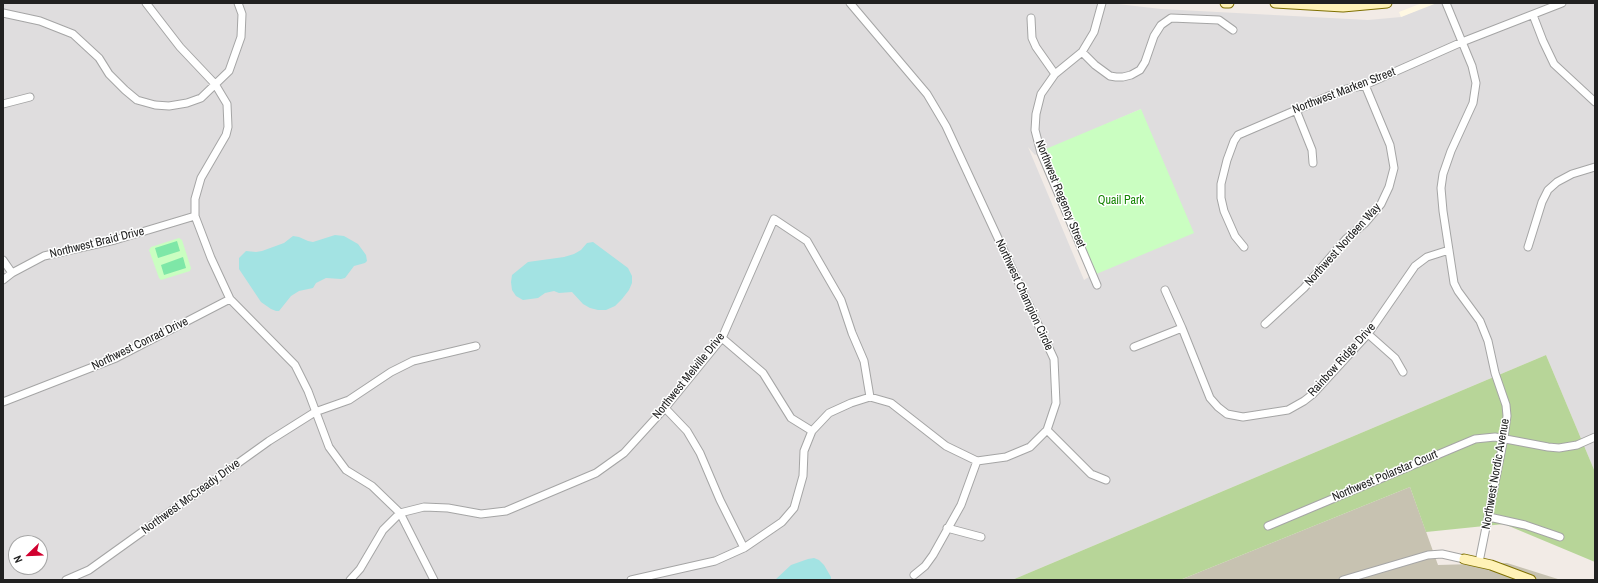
<!DOCTYPE html>
<style>
body{margin:0}
#map{position:relative;width:1598px;height:583px;overflow:hidden;background:#f2ebe6;font-family:"Archivo Narrow",sans-serif}
canvas{display:block}
.frame{position:absolute;inset:0;border:4px solid #212121;pointer-events:none}
.north{position:absolute;left:8px;top:535px;width:40px;height:40px;box-sizing:border-box;background:#fff;border:1px solid #a6a6a6;border-radius:50%;rotate:247deg;font-size:11px;font-weight:700;line-height:16px;text-align:center;color:#212121}
.north::after{content:'';display:block;margin:auto;width:14px;height:18px;background:#d1002f;clip-path:polygon(50% 0,100% 100%,50% 72%,0 100%)}
</style>
<div id="map">
<canvas width="1598" height="583"></canvas>
<div class="frame"></div>
<div class="north">N</div>
</div>
<script>
const ctx = document.querySelector('canvas').getContext('2d');
ctx.lineJoin = 'round';
function paint(path, color) { ctx.fillStyle = color; ctx.fill(path, 'evenodd'); }
const toPath = rows => new Path2D(rows.map(r => 'M' + r).join(''));
function stroke(path, color, width, dash) { ctx.strokeStyle = color; ctx.lineWidth = width; ctx.lineCap = dash ? 'butt' : 'round'; ctx.setLineDash(dash || []); ctx.stroke(path); }
function label(font, color, halo, rows, align = 'center') {
  ctx.font = font + ' "Archivo Narrow",sans-serif'; ctx.lineWidth = 3; ctx.setLineDash([]); ctx.textBaseline = 'middle'; ctx.strokeStyle = halo; ctx.fillStyle = color; for (const [text, x, y, turn = 0] of rows) {
    ctx.save(); ctx.translate(x, y); ctx.rotate((+turn || 0) * Math.PI / 180); ctx.textAlign = isNaN(turn) ? turn : align; if (halo) ctx.strokeText(text, 0, 0); ctx.fillText(text, 0, 0); ctx.restore();
  }
}
const residential = toPath([
 [3,3,1109,3,1161,9,1368,20,1401,17,1434,3,1595,3,1595,472,1546,355,1012,580,3,580],
 [1141,109,1092,275,1084,280,1028,147,1035,155],
 [16,543,40,543,40,567,16,567]
]);
const education = toPath([
 [1422,3,1437,3,1401,17,1399,12]
]);
const construction = toPath([
 [1410,487,1438,565,1507,563,1561,580,1180,580]
]);
const forest = toPath([
 [1546,355,1595,472,1595,562,1504,524,1426,532,1410,487,1180,580,1012,580]
]);
const park = toPath([
 [1141,109,1194,233,1094,275,1041,151],
 [179,238,182,240,191,268,190,271,161,280,159,278,149,250,151,247]
]);
const pitch = toPath([
 [177,241,180,251,158,258,155,248],
 [183,257,186,268,164,275,161,265]
]);
const water = toPath([
 [335,235,344,236,358,244,366,255,367,261,365,263,354,266,345,278,341,279,326,278,316,283,313,288,299,291,291,296,279,311,276,311,271,309,261,302,239,269,239,258,246,251,256,252,262,251,284,243,293,236,299,237,308,241,313,242],
 [593,242,628,268,632,276,632,283,629,290,622,299,615,306,606,310,598,310,590,308,583,304,572,292,559,293,554,291,545,293,538,298,523,300,516,296,512,290,511,282,512,275,528,262,564,257,574,254,581,250,587,243],
 [814,558,819,560,824,565,831,577,831,580,775,580,791,565,808,559]
]);
const street = toPath([
 [146,3,180,47,215,84,227,104,228,127,226,135,201,178,195,199,195,216,211,258,230,299,295,365,308,391,329,447,346,470,372,486,400,513,434,580],
 [1446,3,1472,66,1476,83,1473,103,1451,151,1443,174,1441,188,1443,211,1454,283,1458,291,1480,321,1488,341,1495,373,1506,405,1507,416,1504,438,1479,562],
 [3,13,40,21,73,34,99,58,109,74,125,90,137,100,155,105,169,106,187,103,201,98,229,71,241,37,242,14,238,3],
 [1533,15,1543,41,1554,64,1595,102],
 [1031,18,1032,38,1036,47,1055,74],
 [1082,52,1095,65,1110,76,1116,77,1123,77,1131,75,1140,70,1145,62,1154,36,1161,25,1171,18,1219,20,1233,30],
 [3,104,30,97],
 [1296,110,1312,150,1313,163],
 [1244,247,1235,236,1224,211,1221,198,1221,184,1227,160,1234,141,1238,135,1343,90,1365,85,1462,42,1562,3],
 [1528,247,1542,202,1548,190,1557,182,1572,174,1595,167],
 [3,260,12,273],
 [3,280,12,273,44,256,115,240,195,216],
 [1097,285,1041,153,1035,130,1036,114,1041,94,1055,74,1082,52,1094,32,1102,3],
 [1165,290,1182,328,1210,398,1218,407,1227,414,1243,417,1288,410,1304,401,1313,394,1368,334,1415,266,1427,257,1449,250],
 [1265,324,1304,288,1346,239,1365,223,1381,204,1389,187,1394,168,1390,145,1365,85],
 [1368,334,1395,358,1403,372],
 [722,338,763,373,791,418,812,431],
 [1134,347,1182,328],
 [3,402,116,358,230,299],
 [665,408,687,431,700,453,720,500,744,548],
 [1047,430,1091,474,1106,480],
 [1489,517,1525,525,1560,537],
 [1268,526,1475,439,1495,437,1548,447,1559,448,1577,445,1595,437],
 [947,528,981,537],
 [914,575,925,566,933,555,961,505,977,461],
 [66,580,89,570,269,441,315,412,349,400,391,372,413,361,476,346],
 [350,580,360,569,383,530,400,513,424,507,448,508,481,514,506,511,596,473,624,453,665,408,722,338,774,219,807,241,841,300,852,333,864,361,870,397],
 [631,580,715,561,744,548,782,522,794,508,803,476,804,451,812,431,829,413,851,403,870,397,891,403,946,446,977,461,1006,457,1030,447,1047,430,1056,403,1054,359,946,126,927,94,850,3],
 [1343,580,1428,555,1442,554,1464,559]
]);
const secondary = toPath([
 [1225,3,1229,3],
 [1275,3,1343,7,1387,3],
 [1464,559,1491,565,1531,580]
]);
const streetNames = [
 ["Northwest Marken Street",1344,91,-21],
 ["Northwest Regency Street",1060,194,68],
 ["Northwest Braid Drive",97,243,-14],
 ["Northwest Nordeen Way",1343,245,-48],
 ["Northwest Champion Circle",1024,295,65],
 ["Northwest Conrad Drive",140,344,-26],
 ["Rainbow Ridge Drive",1342,360,-48],
 ["Northwest Melville Drive",689,376,-51],
 ["Northwest Nordic Avenue",1496,474,-80],
 ["Northwest Polarstar Court",1385,476,-23],
 ["Northwest McCready Drive",191,497,-36]
];
const parkNames = [
 ["Quail Park",1121,201]
];
paint(residential, '#dfddde');
paint(education, '#fff8e2');
paint(construction, '#c7c2b1');
paint(forest, '#b7d598');
paint(park, '#cafec1');
paint(pitch, '#7ee7a7');
paint(water, '#a3e3e3');
stroke(street, '#a5a5a5', 9);
stroke(secondary, '#7f7000', 11);
stroke(street, '#fff', 7);
stroke(secondary, '#fff2b7', 9);
label('12px', '#212121', '#fff', streetNames);
label('12px', '#158503', '#fff', parkNames);
</script>
